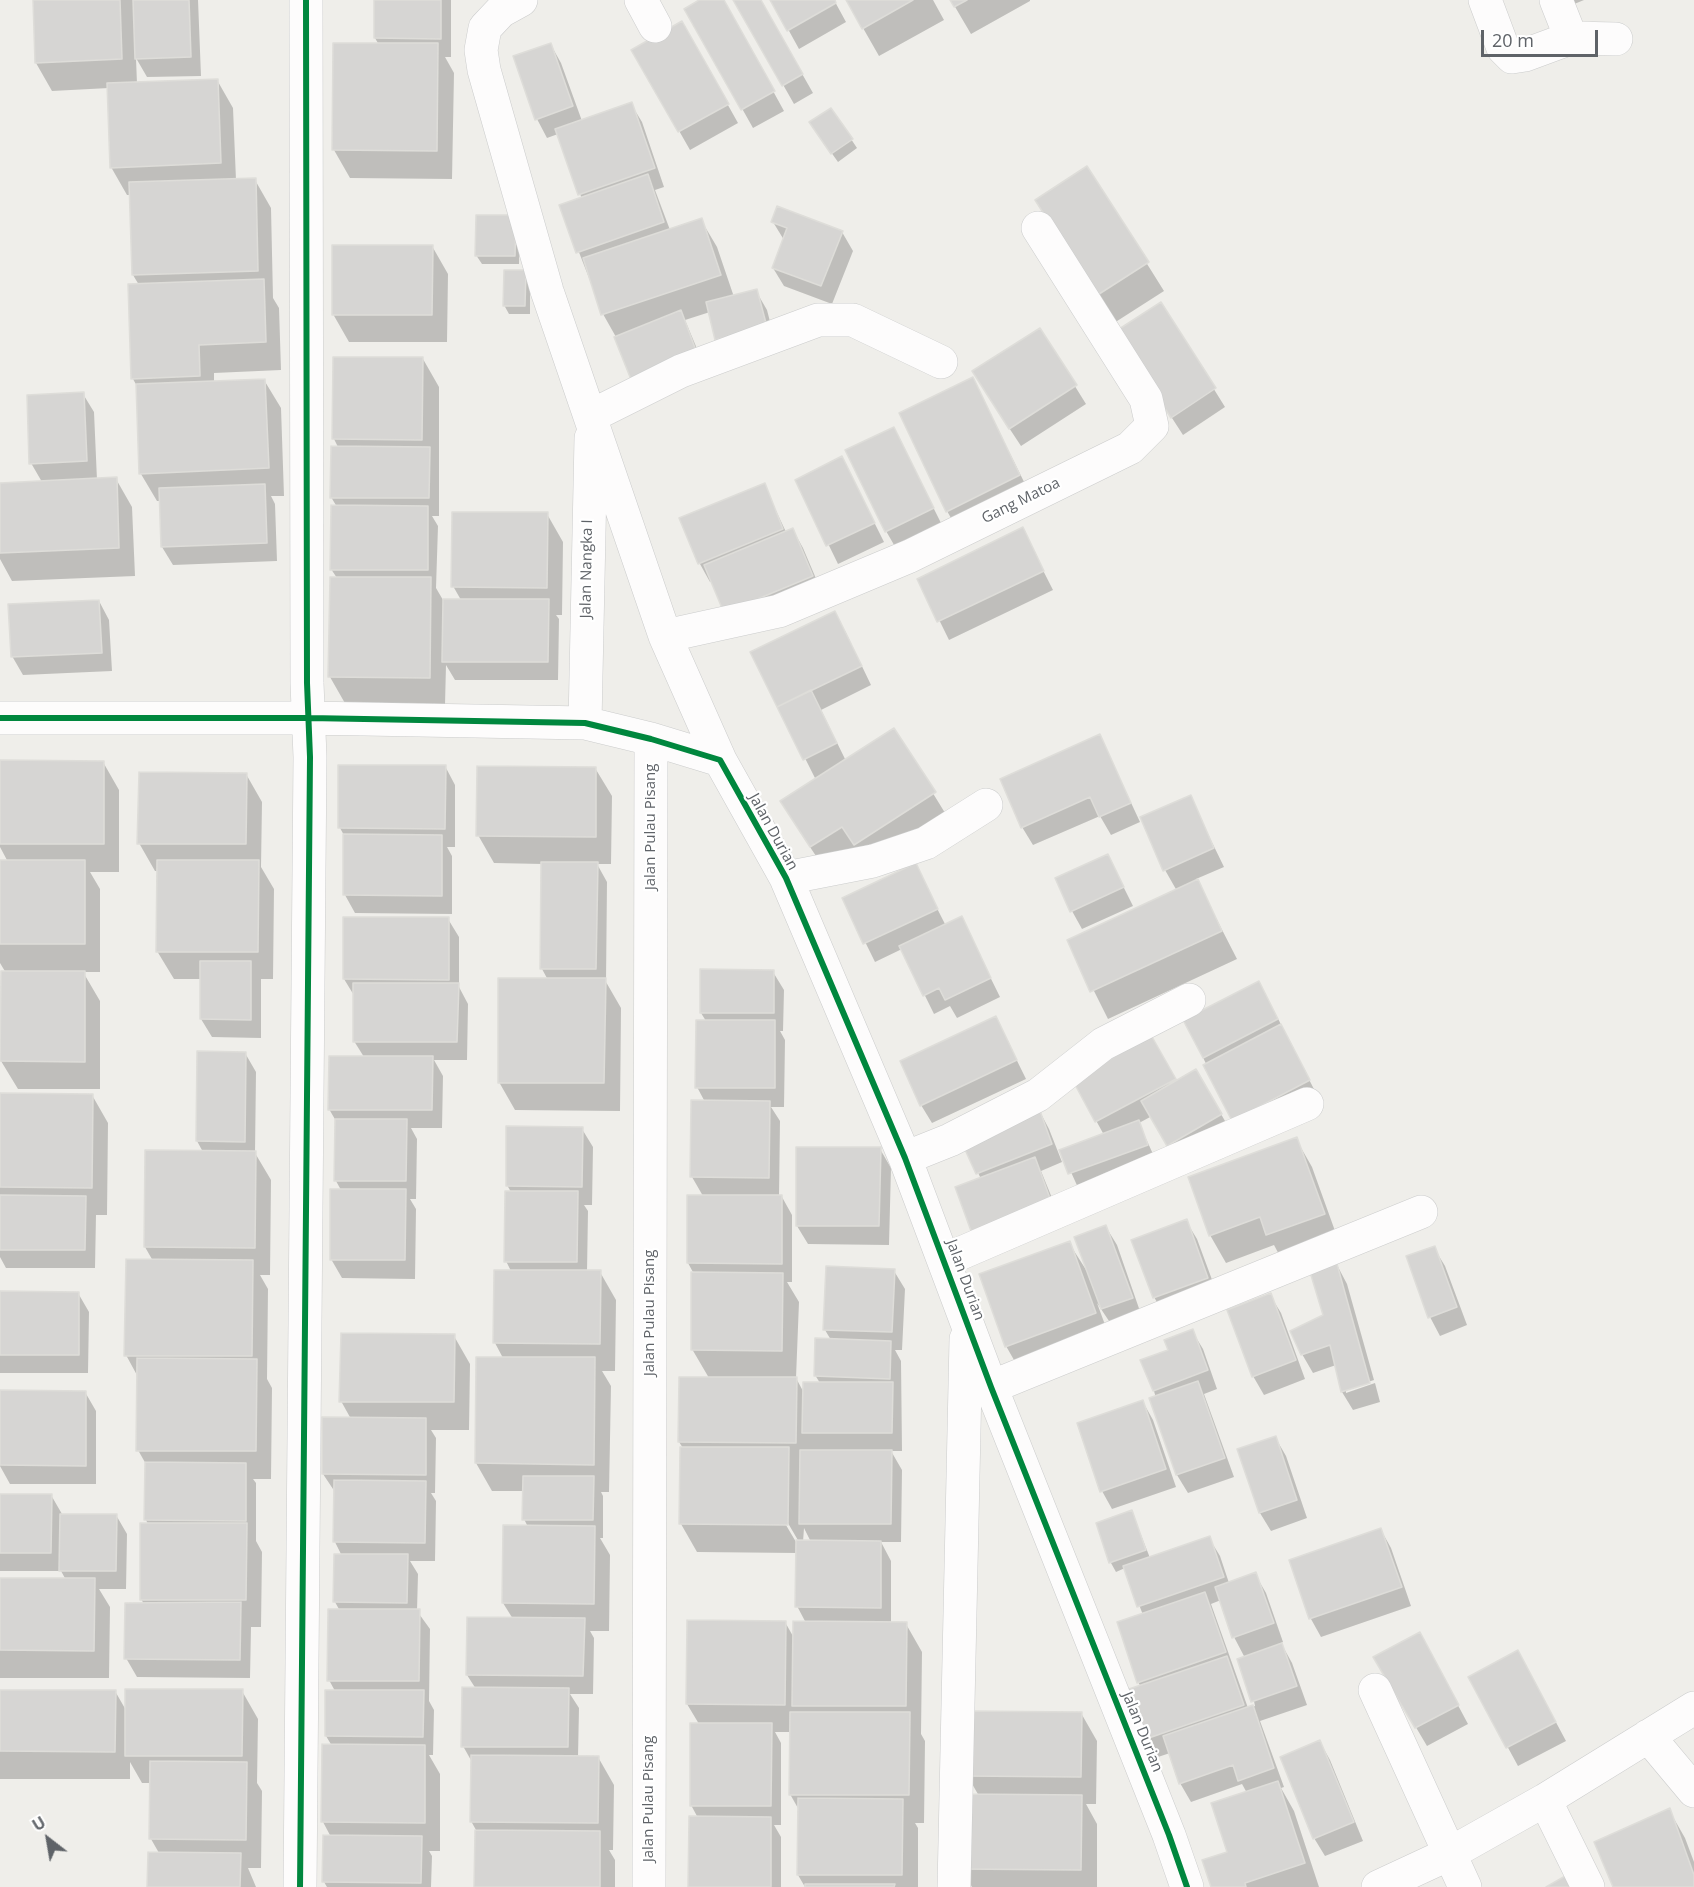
<!DOCTYPE html>
<style>
body{margin:0}
#map{position:relative;width:1694px;height:1887px;overflow:hidden;background:#efeeea;font-family:"Open Sans",sans-serif}
canvas{display:block}
.north{position:absolute;left:18px;top:1809px;width:60px;height:60px;-webkit-text-stroke:4px #fff;paint-order:stroke;rotate:329deg;font-size:16px;font-weight:700;line-height:24px;text-align:center;color:#5f6368}
.north::after{content:'';display:block;margin:auto;width:21px;height:27px;background:#5f6368;clip-path:polygon(50% 0,100% 100%,50% 72%,0 100%)}
.scale{position:absolute;left:1481px;top:30px;width:117px;height:27px;box-sizing:border-box;border:3px solid #5f6368;border-top:0;padding-left:8px;font-size:18px;line-height:21px;white-space:nowrap;color:#5f6368;-webkit-text-stroke:4px #fff;paint-order:stroke}
</style>
<div id="map">
<canvas width="1694" height="1887"></canvas>
<div class="north">U</div>
<div class="scale">20 m</div>
</div>
<script>
const ctx = document.querySelector('canvas').getContext('2d');
ctx.lineJoin = 'round';
function paint(path, color) { ctx.fillStyle = color; ctx.fill(path, 'evenodd'); }
const toPath = rows => new Path2D(rows.map(r => 'M' + r).join(''));
function stroke(path, color, width, dash) { ctx.strokeStyle = color; ctx.lineWidth = width; ctx.lineCap = dash ? 'butt' : 'round'; ctx.setLineDash(dash || []); ctx.stroke(path); }
function label(font, color, halo, rows, align = 'center') {
  ctx.font = font + ' "Open Sans",sans-serif'; ctx.lineWidth = 4.5; ctx.setLineDash([]); ctx.textBaseline = 'middle'; ctx.strokeStyle = halo; ctx.fillStyle = color; for (const [text, x, y, turn = 0] of rows) {
    ctx.save(); ctx.translate(x, y); ctx.rotate((+turn || 0) * Math.PI / 180); ctx.textAlign = isNaN(turn) ? turn : align; if (halo) ctx.strokeText(text, 0, 0); ctx.fillText(text, 0, 0); ctx.restore();
  }
}
const shadow = toPath([
 [34,0,133,0,134,3,134,0,198,0,201,76,147,77,136,58,137,84,217,80,233,108,236,180,255,180,271,208,273,298,279,308,281,370,214,373,214,382,264,380,281,408,284,496,271,496,275,504,277,561,173,565,162,547,161,501,157,501,141,474,138,388,133,379,139,285,133,275,131,195,127,195,111,167,109,88,52,91,36,63],
 [376,0,451,0,451,57,445,57,454,73,452,179,350,178,334,150,379,45,375,38],
 [702,0,723,0,784,111,753,128,686,9],
 [735,0,760,0,813,93,794,104],
 [772,0,834,0,846,22,799,49],
 [847,0,933,0,944,20,879,56],
 [951,0,1030,0,1030,1,971,34],
 [1563,0,1584,0,1567,7],
 [682,23,738,123,690,150,633,50],
 [551,45,561,63,582,121,631,104,642,122,664,187,655,190,670,230,701,220,717,247,734,297,756,291,767,310,776,345,727,358,717,339,710,312,685,320,708,375,616,337,603,314,561,206,582,199,558,134,547,138,537,119,515,57],
 [816,131,851,139,857,148,838,162],
 [1087,168,1164,291,1114,323,1053,228],
 [773,222,842,232,853,251,832,304,784,286,773,268,784,240],
 [520,226,519,264,482,264,476,255],
 [432,246,448,274,447,342,349,342,333,314],
 [525,271,530,280,530,314,509,314,504,305],
 [1161,304,1225,407,1183,435,1128,350],
 [1040,330,1086,404,1021,446,984,390],
 [423,359,439,387,439,516,432,516,438,526,436,588,443,600,461,600,453,586,547,514,563,542,562,615,556,615,559,619,558,680,455,680,446,665,445,705,346,705,330,677,337,578,331,569,337,507,331,497,338,447,334,439],
 [973,379,1035,504,963,539,947,511],
 [83,394,94,412,97,480,116,479,132,507,135,576,12,581,0,559,0,484,42,482,31,463],
 [894,429,943,527,897,550,886,531],
 [842,458,884,542,838,564,797,480],
 [764,485,786,532,793,530,803,548,823,595,736,631,712,581,710,582,700,564,681,519],
 [1022,529,1053,590,949,640,919,579],
 [99,601,109,620,112,671,23,675,12,656],
 [845,631,871,685,821,710,846,761,894,730,950,821,828,874,798,829,816,780,752,653],
 [1100,736,1140,822,1111,835,1100,816,1033,845,1022,827],
 [0,761,103,762,119,790,119,872,90,872,100,889,100,972,83,972,100,1001,100,1089,18,1089,1,1061,6,973,0,963,0,862,8,862,0,847],
 [340,766,445,766,455,785,455,847,447,847,452,856,452,914,355,913,345,895,345,837,340,828],
 [595,768,612,796,611,864,597,864,607,882,606,982,621,1008,620,1111,515,1110,499,1082,548,980,542,969,543,864,494,863,478,835],
 [246,774,262,802,261,867,274,889,273,979,261,979,261,1038,212,1037,201,1019,201,979,174,979,157,951,158,871,155,871,139,843],
 [1190,797,1224,867,1196,879,1237,959,1108,1019,1069,941,1177,891,1165,870],
 [1108,856,1133,906,1082,929,1072,911],
 [915,865,946,926,961,918,1000,997,957,1018,950,1006,934,1014,902,949,875,962,844,899],
 [345,918,448,919,459,937,459,987,468,1004,467,1060,434,1060,443,1076,442,1128,411,1128,417,1139,416,1199,410,1199,416,1209,415,1279,342,1278,331,1259,341,1190,336,1181,336,1121,329,1109,364,1057,354,1041,355,997,344,979],
 [773,972,784,990,783,1031,780,1031,785,1040,784,1107,771,1107,780,1121,779,1197,782,1197,792,1215,792,1282,787,1282,799,1302,796,1378,804,1393,820,1383,815,1375,831,1340,825,1330,894,1271,905,1289,902,1350,895,1350,901,1361,902,1451,891,1451,902,1470,901,1542,881,1542,891,1561,891,1624,906,1624,922,1652,921,1734,925,1741,924,1823,915,1823,918,1828,918,1887,805,1887,798,1875,799,1810,790,1794,791,1732,775,1732,781,1743,781,1825,774,1825,781,1837,781,1887,690,1887,698,1818,691,1805,699,1724,687,1704,785,1622,794,1638,806,1623,797,1606,797,1553,697,1552,681,1524,683,1448,679,1442,709,1378,692,1349,694,1274,688,1263,703,1196,692,1177,705,1102,697,1087,706,1021,701,1013],
 [785,1518,799,1542,796,1542,783,1520],
 [804,1528,811,1542,803,1542],
 [1269,1001,1319,1099,1233,1120,1185,1020],
 [996,1018,1026,1079,932,1123,921,1105],
 [1150,1037,1176,1082,1196,1071,1232,1133,1179,1164,1152,1116,1139,1123,1157,1163,1080,1192,1061,1150,1104,1135,1075,1082],
 [198,1053,245,1053,256,1072,255,1153,271,1180,270,1275,260,1275,268,1289,267,1379,272,1388,271,1479,253,1479,256,1483,256,1541,262,1552,261,1627,251,1627,250,1678,137,1677,126,1658,144,1604,141,1599,148,1524,146,1520,147,1466,138,1450,138,1377,126,1355,153,1261,145,1247,203,1152,197,1141],
 [0,1095,92,1095,108,1123,107,1215,96,1215,95,1268,6,1268,0,1257],
 [1039,1110,1049,1129,1062,1162,1041,1171,1061,1220,981,1179,964,1143],
 [582,1129,593,1147,592,1205,584,1205,588,1211,587,1272,600,1272,616,1300,615,1371,602,1371,611,1386,609,1492,601,1492,603,1496,603,1538,600,1538,610,1555,609,1631,590,1631,594,1638,593,1694,570,1694,579,1708,578,1757,598,1757,614,1785,613,1850,609,1850,615,1860,615,1887,476,1887,476,1830,471,1821,472,1762,463,1746,476,1689,467,1675,513,1619,503,1603,528,1527,524,1519,525,1491,492,1491,476,1463,503,1358,495,1343,511,1271,506,1261,511,1192,507,1185],
 [1296,1139,1312,1167,1339,1242,1283,1262,1274,1245,1226,1263,1210,1235],
 [880,1149,891,1168,889,1245,808,1244,797,1226],
 [1186,1221,1197,1239,1218,1296,1165,1316,1154,1297],
 [1106,1227,1117,1245,1142,1317,1113,1327,1097,1303,1111,1341,1022,1374,1006,1346,1069,1243,1090,1276],
 [1434,1248,1445,1266,1467,1325,1440,1336,1430,1317],
 [1337,1265,1347,1284,1374,1380,1346,1389,1346,1393,1375,1383,1380,1402,1353,1410,1342,1392,1336,1365,1313,1373,1302,1354,1325,1315],
 [0,1292,78,1293,89,1312,88,1373,0,1373],
 [1270,1295,1281,1313,1305,1379,1264,1395,1253,1376],
 [1192,1331,1203,1349,1217,1389,1204,1394,1234,1477,1188,1493,1177,1475,1154,1391,1170,1350],
 [454,1336,470,1364,469,1430,431,1430,436,1438,435,1493,431,1493,436,1501,435,1561,410,1561,418,1574,417,1611,430,1629,429,1701,434,1710,433,1755,429,1755,440,1774,440,1851,429,1851,432,1856,431,1887,327,1887,324,1882,324,1837,331,1837,323,1822,324,1746,332,1746,326,1736,335,1691,329,1680,340,1611,335,1602,342,1556,335,1542,335,1492,323,1474,351,1419,341,1401],
 [0,1392,85,1392,96,1411,96,1484,10,1484,0,1466],
 [1143,1402,1153,1420,1176,1487,1112,1509,1102,1491],
 [1275,1437,1286,1456,1307,1518,1271,1531,1260,1513],
 [0,1495,51,1495,62,1514,116,1515,127,1534,126,1589,99,1589,110,1607,109,1678,0,1678,0,1579,66,1580,61,1571,0,1571],
 [1132,1512,1150,1558,1209,1538,1220,1556,1229,1583,1255,1574,1266,1593,1283,1642,1281,1643,1292,1663,1307,1705,1260,1721,1284,1787,1281,1788,1294,1811,1319,1887,1213,1887,1229,1853,1247,1793,1242,1784,1191,1802,1180,1783,1170,1753,1155,1758,1145,1740,1141,1687,1138,1682,1143,1615,1125,1568,1116,1572,1111,1563,1098,1524],
 [1221,1600,1234,1637,1245,1658,1255,1706,1248,1708,1211,1604],
 [1381,1530,1391,1548,1411,1606,1321,1637,1311,1619,1291,1561],
 [1430,1653,1468,1724,1427,1746,1375,1658],
 [1528,1670,1566,1741,1518,1766,1470,1678],
 [0,1691,115,1691,127,1712,242,1691,258,1719,257,1783,262,1791,261,1868,248,1868,256,1887,149,1887,159,1853,151,1839,151,1783,142,1783,130,1762,130,1779,0,1779],
 [1081,1713,1097,1741,1096,1804,1086,1804,1097,1824,1097,1887,972,1887,961,1868,979,1796,967,1775],
 [1320,1742,1330,1760,1363,1841,1325,1856,1314,1838],
 [1669,1810,1685,1838,1694,1862,1694,1887,1615,1887]
]);
const building = toPath([
 [33,0,120,0,122,59,35,63,33,0],
 [133,0,189,0,191,57,135,59,133,0],
 [374,0,441,0,441,39,374,38,374,0],
 [699,0,724,0,775,91,741,110,684,9,699,0],
 [733,0,761,0,803,74,782,86,733,0],
 [770,0,835,0,836,3,787,31,770,0],
 [846,0,913,0,862,29,846,0],
 [950,0,967,0,954,7,950,0],
 [682,21,729,104,678,132,631,50,682,21],
 [333,43,438,43,437,151,332,150,333,43],
 [551,43,573,106,535,120,513,56,551,43],
 [218,79,221,163,110,168,107,83,218,79],
 [632,102,655,168,578,195,555,129,632,102],
 [831,108,853,139,831,154,809,122,831,108],
 [1087,166,1149,262,1096,296,1035,200,1087,166],
 [648,174,664,222,576,253,559,205,648,174],
 [256,178,258,271,132,275,129,182,256,178],
 [777,206,843,231,821,286,772,268,787,228,771,222,777,206],
 [476,215,516,215,515,256,475,256,476,215],
 [702,218,721,275,601,315,583,258,702,218],
 [332,245,433,245,432,315,332,315,332,245],
 [504,270,526,270,525,306,503,306,504,270],
 [264,279,266,342,199,345,200,376,131,379,128,284,264,279],
 [757,289,767,327,715,340,706,302,757,289],
 [1161,302,1216,388,1171,418,1116,331,1161,302],
 [681,310,698,356,632,382,614,337,681,310],
 [1040,328,1077,385,1009,429,972,371,1040,328],
 [333,357,423,357,422,440,332,439,333,357],
 [973,377,1020,475,946,512,899,413,973,377],
 [265,379,269,468,139,474,136,384,265,379],
 [84,392,87,461,29,464,27,395,84,392],
 [894,427,934,508,885,532,845,450,894,427],
 [331,446,430,447,429,498,330,498,331,446],
 [842,456,875,523,826,546,795,480,842,456],
 [117,477,119,548,0,553,0,483,117,477],
 [765,483,783,529,698,564,679,518,765,483],
 [265,484,267,543,161,547,159,488,265,484],
 [331,505,428,506,428,570,330,570,331,505],
 [452,512,548,512,547,588,451,587,452,512],
 [1023,527,1044,571,937,622,917,579,1023,527],
 [793,528,813,576,724,613,704,565,793,528],
 [330,577,431,577,430,678,328,677,330,577],
 [443,599,549,599,548,662,442,662,443,599],
 [99,600,102,653,11,657,8,604,99,600],
 [835,611,862,666,777,707,750,652,835,611],
 [811,690,837,743,803,760,777,707,811,690],
 [894,728,936,792,854,845,842,827,810,847,780,801,894,728],
 [1100,734,1131,803,1099,817,1090,797,1021,828,1000,779,1100,734],
 [0,760,104,761,104,844,0,844,0,760],
 [338,765,446,765,445,829,338,828,338,765],
 [477,766,596,767,596,837,476,836,477,766],
 [139,772,247,773,246,844,137,844,139,772],
 [1191,795,1214,848,1163,871,1140,817,1191,795],
 [343,834,442,835,442,896,343,895,343,834],
 [1108,854,1124,887,1070,912,1055,878,1108,854],
 [0,860,85,860,85,944,0,944,0,860],
 [157,860,259,860,258,952,156,952,157,860],
 [541,862,598,862,596,969,540,969,541,862],
 [916,863,938,909,863,944,842,898,916,863],
 [1198,879,1222,931,1090,992,1067,940,1198,879],
 [962,916,991,978,945,1000,939,988,923,996,899,946,962,916],
 [343,917,449,917,449,980,343,979,343,917],
 [200,961,251,961,251,1020,200,1019,200,961],
 [700,969,774,970,774,1013,700,1013,700,969],
 [1,971,85,971,85,1062,0,1061,1,971],
 [498,978,606,978,604,1083,498,1083,498,978],
 [1259,981,1278,1019,1203,1058,1183,1020,1259,981],
 [353,983,459,983,457,1042,353,1042,353,983],
 [996,1016,1017,1060,920,1106,900,1061,996,1016],
 [696,1020,775,1020,775,1088,695,1088,696,1020],
 [1281,1024,1310,1080,1232,1121,1203,1065,1281,1024],
 [1151,1035,1176,1079,1095,1122,1073,1081,1151,1035],
 [197,1051,246,1052,245,1142,196,1141,197,1051],
 [329,1056,433,1056,432,1110,328,1110,329,1056],
 [1196,1069,1222,1114,1167,1146,1141,1101,1196,1069],
 [0,1093,93,1094,92,1188,0,1187,0,1093],
 [691,1100,770,1101,769,1178,690,1177,691,1100],
 [1039,1108,1052,1144,976,1174,962,1143,1039,1108],
 [335,1119,407,1119,406,1181,334,1181,335,1119],
 [1139,1120,1148,1145,1068,1174,1059,1150,1139,1120],
 [506,1126,583,1127,582,1187,506,1186,506,1126],
 [1297,1137,1325,1214,1266,1235,1260,1217,1209,1236,1188,1177,1297,1137],
 [796,1147,881,1147,879,1226,796,1226,796,1147],
 [145,1150,256,1151,255,1248,144,1247,145,1150],
 [1035,1157,1051,1201,971,1231,955,1187,1035,1157],
 [330,1189,406,1189,405,1260,330,1260,330,1189],
 [505,1191,578,1191,577,1262,504,1262,505,1191],
 [0,1195,86,1196,85,1250,0,1250,0,1195],
 [687,1195,782,1195,782,1264,687,1263,687,1195],
 [1187,1219,1208,1278,1153,1298,1131,1240,1187,1219],
 [1106,1225,1133,1298,1101,1309,1074,1237,1106,1225],
 [1070,1241,1096,1313,1005,1347,979,1274,1070,1241],
 [1435,1246,1457,1307,1428,1318,1406,1256,1435,1246],
 [126,1259,253,1260,252,1356,124,1356,126,1259],
 [1337,1264,1370,1383,1341,1392,1330,1345,1301,1355,1290,1331,1323,1315,1310,1272,1337,1264],
 [826,1266,895,1269,892,1332,823,1330,826,1266],
 [494,1270,601,1270,600,1344,493,1343,494,1270],
 [691,1272,783,1273,782,1351,691,1350,691,1272],
 [0,1291,79,1292,79,1355,0,1355,0,1291],
 [1271,1293,1296,1360,1252,1377,1227,1310,1271,1293],
 [1193,1329,1208,1370,1153,1391,1140,1360,1168,1350,1164,1340,1193,1329],
 [341,1333,455,1334,454,1402,339,1402,341,1333],
 [815,1338,891,1341,890,1379,814,1376,815,1338],
 [476,1357,595,1357,594,1465,475,1463,476,1357],
 [137,1358,257,1359,256,1451,136,1451,137,1358],
 [679,1377,797,1377,796,1443,678,1442,679,1377],
 [1198,1381,1225,1458,1176,1475,1149,1398,1198,1381],
 [803,1382,893,1382,892,1433,802,1433,803,1382],
 [0,1390,86,1391,86,1466,0,1465,0,1390],
 [1143,1400,1166,1469,1100,1492,1077,1423,1143,1400],
 [322,1417,426,1418,426,1475,322,1474,322,1417],
 [1276,1436,1297,1500,1259,1513,1237,1449,1276,1436],
 [680,1447,789,1447,788,1525,679,1524,680,1447],
 [800,1450,892,1450,891,1524,799,1524,800,1450],
 [145,1462,246,1463,246,1521,144,1520,145,1462],
 [523,1476,594,1476,593,1520,522,1520,523,1476],
 [334,1480,426,1481,425,1543,333,1542,334,1480],
 [0,1494,52,1494,51,1553,0,1553,0,1494],
 [1132,1510,1146,1550,1109,1563,1096,1523,1132,1510],
 [60,1514,117,1514,116,1571,59,1571,60,1514],
 [140,1523,247,1523,246,1600,140,1600,140,1523],
 [503,1525,595,1526,594,1604,502,1603,503,1525],
 [1381,1528,1402,1587,1309,1619,1289,1560,1381,1528],
 [1210,1536,1224,1577,1137,1607,1123,1566,1210,1536],
 [796,1540,881,1541,881,1608,795,1607,796,1540],
 [334,1554,408,1554,407,1603,333,1602,334,1554],
 [1256,1572,1274,1623,1232,1638,1215,1587,1256,1572],
 [0,1578,95,1578,94,1651,0,1650,0,1578],
 [1205,1592,1226,1652,1137,1683,1117,1622,1205,1592],
 [241,1602,240,1660,124,1659,125,1603,241,1602],
 [328,1609,420,1609,419,1681,327,1681,328,1609],
 [467,1617,585,1618,583,1676,466,1675,467,1617],
 [687,1620,786,1621,785,1705,686,1704,687,1620],
 [793,1621,907,1622,906,1706,792,1706,793,1621],
 [1420,1632,1459,1705,1415,1728,1373,1657,1420,1632],
 [1282,1643,1297,1686,1251,1702,1237,1659,1282,1643],
 [1518,1650,1556,1722,1506,1748,1468,1677,1518,1650],
 [1227,1656,1244,1705,1143,1740,1126,1690,1227,1656],
 [462,1687,569,1688,568,1747,461,1747,462,1687],
 [125,1689,243,1689,242,1756,125,1756,125,1689],
 [0,1690,116,1690,115,1752,0,1751,0,1690],
 [325,1690,424,1690,423,1737,325,1736,325,1690],
 [1253,1705,1274,1768,1238,1781,1233,1765,1179,1784,1163,1736,1253,1705],
 [966,1711,1082,1712,1081,1777,966,1776,966,1711],
 [790,1712,910,1712,909,1795,789,1795,790,1712],
 [690,1723,772,1723,771,1806,690,1806,690,1723],
 [1320,1740,1354,1822,1313,1839,1280,1757,1320,1740],
 [322,1744,425,1745,425,1823,321,1822,322,1744],
 [471,1755,599,1756,598,1823,470,1822,471,1755],
 [150,1761,247,1762,246,1840,149,1839,150,1761],
 [1278,1781,1305,1863,1245,1883,1246,1887,1211,1887,1202,1860,1227,1852,1211,1803,1278,1781],
 [961,1794,1082,1795,1081,1870,959,1869,961,1794],
 [798,1798,903,1799,902,1875,797,1875,798,1798],
 [1670,1808,1694,1875,1694,1887,1613,1887,1594,1842,1670,1808],
 [689,1816,771,1817,771,1887,688,1887,689,1816],
 [475,1830,600,1831,600,1887,474,1887,475,1830],
 [323,1835,422,1836,421,1883,322,1882,323,1835],
 [148,1852,241,1853,240,1887,147,1887,148,1852],
 [1567,1875,1575,1887,1546,1887,1567,1875],
 [805,1884,895,1884,894,1887,805,1887,805,1884]
]);
const minor = toPath([
 [521,0,501,11,485,28,481,50,484,70,547,291,665,636,720,760],
 [641,0,655,26],
 [1485,0,1503,48,1512,57,1525,55,1571,38,1616,39],
 [1556,0,1571,38],
 [591,416,681,371,818,320,853,320,941,362],
 [665,636,779,611,910,556,1130,448,1152,426,1146,399,1038,228],
 [0,718,309,718,585,723,651,739,720,760,786,878,905,1158,991,1387,1169,1835,1187,1887],
 [585,723,591,438],
 [786,878,873,861,926,843,986,805],
 [905,1158,950,1140,1038,1095,1103,1044,1189,1000],
 [945,1260,1307,1104],
 [991,1387,1421,1212],
 [1375,1690,1465,1887],
 [1648,1736,1694,1791],
 [1545,1800,1588,1887],
 [300,1887,310,757,307,683,306,0],
 [649,1887,651,739],
 [954,1887,966,1339],
 [1378,1887,1449,1854,1545,1800,1694,1708]
]);
const cycleway = toPath([
 [0,718,309,718,585,723,651,739,720,760,786,878,905,1158,991,1387,1169,1835,1187,1887],
 [300,1887,310,757,307,683,306,0]
]);
const streetNames = [
 ["Gang Matoa",1021,501,-26],
 ["Jalan Nangka I",587,569,-89],
 ["Jalan Pulau Pisang",651,827,-90],
 ["Jalan Durian",773,832,61],
 ["Jalan Durian",965,1280,70],
 ["Jalan Pulau Pisang",650,1313,-90],
 ["Jalan Durian",1142,1732,68],
 ["Jalan Pulau Pisang",649,1799,-90]
];
paint(shadow, '#0003');
paint(building, '#d6d5d3');
stroke(building, '#deddd9', 1.5);
stroke(minor, '#cbcccc', 34);
stroke(minor, '#fdfcfc', 33);
stroke(cycleway, '#00873e', 6);
label('15px', '#5f6368', '#fff', streetNames);
</script>
